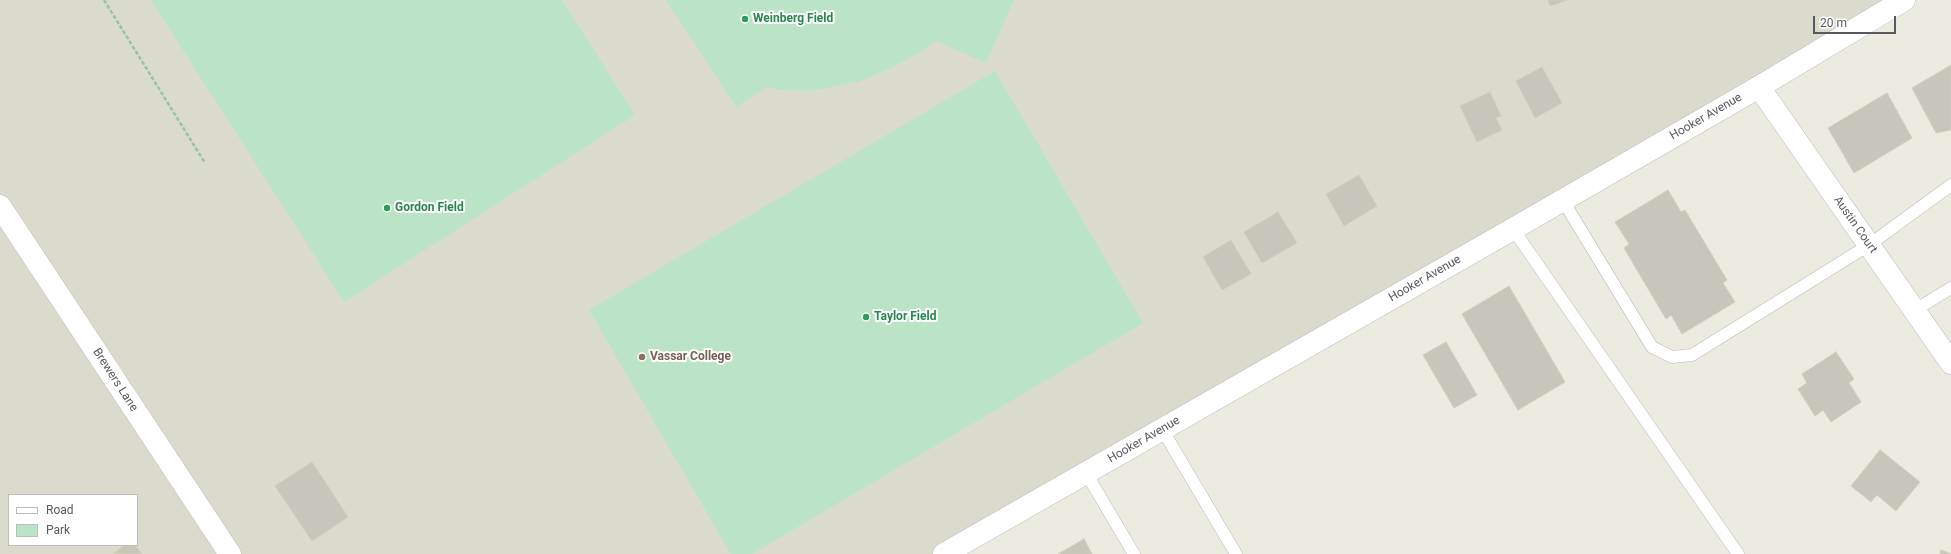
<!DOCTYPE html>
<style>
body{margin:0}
#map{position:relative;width:1951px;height:554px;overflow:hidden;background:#ebebdf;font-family:Roboto,sans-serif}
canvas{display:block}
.legend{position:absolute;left:8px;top:494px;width:130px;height:52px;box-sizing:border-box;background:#fff;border:1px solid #bcbdbf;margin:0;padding:5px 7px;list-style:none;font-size:12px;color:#585960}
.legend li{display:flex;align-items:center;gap:8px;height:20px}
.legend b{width:20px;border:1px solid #bcbdbf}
.scale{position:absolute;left:1813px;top:16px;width:83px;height:18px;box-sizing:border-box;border:2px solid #585960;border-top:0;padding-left:5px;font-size:12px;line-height:14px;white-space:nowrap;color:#585960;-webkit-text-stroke:3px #fff;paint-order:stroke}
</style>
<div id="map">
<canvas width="1951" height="554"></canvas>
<ul class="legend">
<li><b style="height:5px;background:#fff"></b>Road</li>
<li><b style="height:11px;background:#bae4c5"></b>Park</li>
</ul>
<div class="scale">20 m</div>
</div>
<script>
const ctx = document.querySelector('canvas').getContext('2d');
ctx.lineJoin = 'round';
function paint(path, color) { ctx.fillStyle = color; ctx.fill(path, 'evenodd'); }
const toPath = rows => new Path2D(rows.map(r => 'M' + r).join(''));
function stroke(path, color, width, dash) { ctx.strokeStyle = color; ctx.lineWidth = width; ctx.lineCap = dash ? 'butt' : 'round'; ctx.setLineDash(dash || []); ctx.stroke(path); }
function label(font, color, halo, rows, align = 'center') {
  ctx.font = font + ' Roboto,sans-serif'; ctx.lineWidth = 4; ctx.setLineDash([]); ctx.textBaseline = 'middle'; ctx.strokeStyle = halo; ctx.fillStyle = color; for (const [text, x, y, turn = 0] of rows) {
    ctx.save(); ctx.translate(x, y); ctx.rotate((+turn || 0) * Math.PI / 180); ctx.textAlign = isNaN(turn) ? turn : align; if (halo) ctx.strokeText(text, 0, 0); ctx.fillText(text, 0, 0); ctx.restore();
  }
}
const education = toPath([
 [0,0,1902,0,938,554,0,554],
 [9,495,137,495,137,545,9,545]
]);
const green = toPath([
 [151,0,562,0,635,115,344,302],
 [666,0,1014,0,986,63,936,41,919,53,889,69,858,82,810,91,780,90,766,87,736,107],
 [995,71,1143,323,752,554,731,554,589,310]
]);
const building = toPath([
 [1548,0,1568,0,1550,6,1548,0],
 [1951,65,1951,130,1936,133,1912,88,1951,65],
 [1542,67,1562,103,1535,118,1516,81,1542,67],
 [1490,92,1501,116,1496,118,1502,130,1477,142,1460,106,1490,92],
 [1887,93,1912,138,1854,173,1828,128,1887,93],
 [1359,175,1377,206,1344,226,1326,194,1359,175],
 [1668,190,1681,212,1685,210,1727,280,1723,283,1735,302,1682,334,1671,315,1666,319,1624,248,1629,244,1615,222,1668,190],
 [1278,212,1297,243,1262,263,1244,232,1278,212],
 [1231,240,1251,274,1222,290,1203,257,1231,240],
 [1509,286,1565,382,1518,410,1462,314,1509,286],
 [1446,342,1477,395,1454,408,1423,355,1446,342],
 [1836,352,1854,379,1849,383,1861,402,1831,422,1823,410,1815,416,1798,389,1807,383,1802,374,1836,352],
 [1880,450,1920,482,1896,511,1877,495,1871,502,1851,486,1880,450],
 [312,462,348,517,312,541,275,486,312,462],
 [1084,539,1092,554,1058,554,1084,539],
 [125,545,135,545,142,554,114,553,125,545],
 [1941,550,1951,554,1940,554,1941,550]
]);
const path = toPath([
 [104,0,205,163]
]);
const lane = toPath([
 [1562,199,1652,347,1672,357,1692,355,1869,245,1951,185],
 [1513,229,1738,554],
 [1915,310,1951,288],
 [1162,429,1236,554],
 [1086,473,1134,554]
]);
const street = toPath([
 [1759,87,1951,363],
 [0,206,230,554]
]);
const secondary = toPath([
 [944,554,1513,229,1759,87,1904,0]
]);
const markers = [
 [745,19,4,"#2e9e5b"],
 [387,208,4,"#2e9e5b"],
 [866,317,4,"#2e9e5b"],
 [642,357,4,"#8d6e63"]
];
const leisureNames = [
 ["Weinberg Field",753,19],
 ["Gordon Field",395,208],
 ["Taylor Field",874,317]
];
const streetNames = [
 ["Hooker Avenue",1706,117,-30],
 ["Austin Court",1855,225,55],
 ["Hooker Avenue",1425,279,-30],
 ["Brewers Lane",115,380,57],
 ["Hooker Avenue",1144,440,-30]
];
const educationNames = [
 ["Vassar College",650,357]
];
paint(education, '#dbdbcd');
paint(green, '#bae4c5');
paint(building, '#c6c6bb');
stroke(building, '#d0cfbd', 1);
stroke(lane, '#babac1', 13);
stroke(street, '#babac1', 23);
stroke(secondary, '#bcbdc5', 23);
stroke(path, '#94c4ae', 2.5, [4, 2]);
stroke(lane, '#fff', 12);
stroke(street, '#fff', 22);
stroke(secondary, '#fff', 22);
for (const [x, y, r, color] of markers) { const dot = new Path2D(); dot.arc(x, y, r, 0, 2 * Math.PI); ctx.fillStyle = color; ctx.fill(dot); stroke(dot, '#fff', 1.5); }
label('bold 12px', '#27864d', '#fff', leisureNames, 'left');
label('12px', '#585960', '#fff', streetNames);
label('bold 12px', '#785e54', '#fff', educationNames, 'left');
</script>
